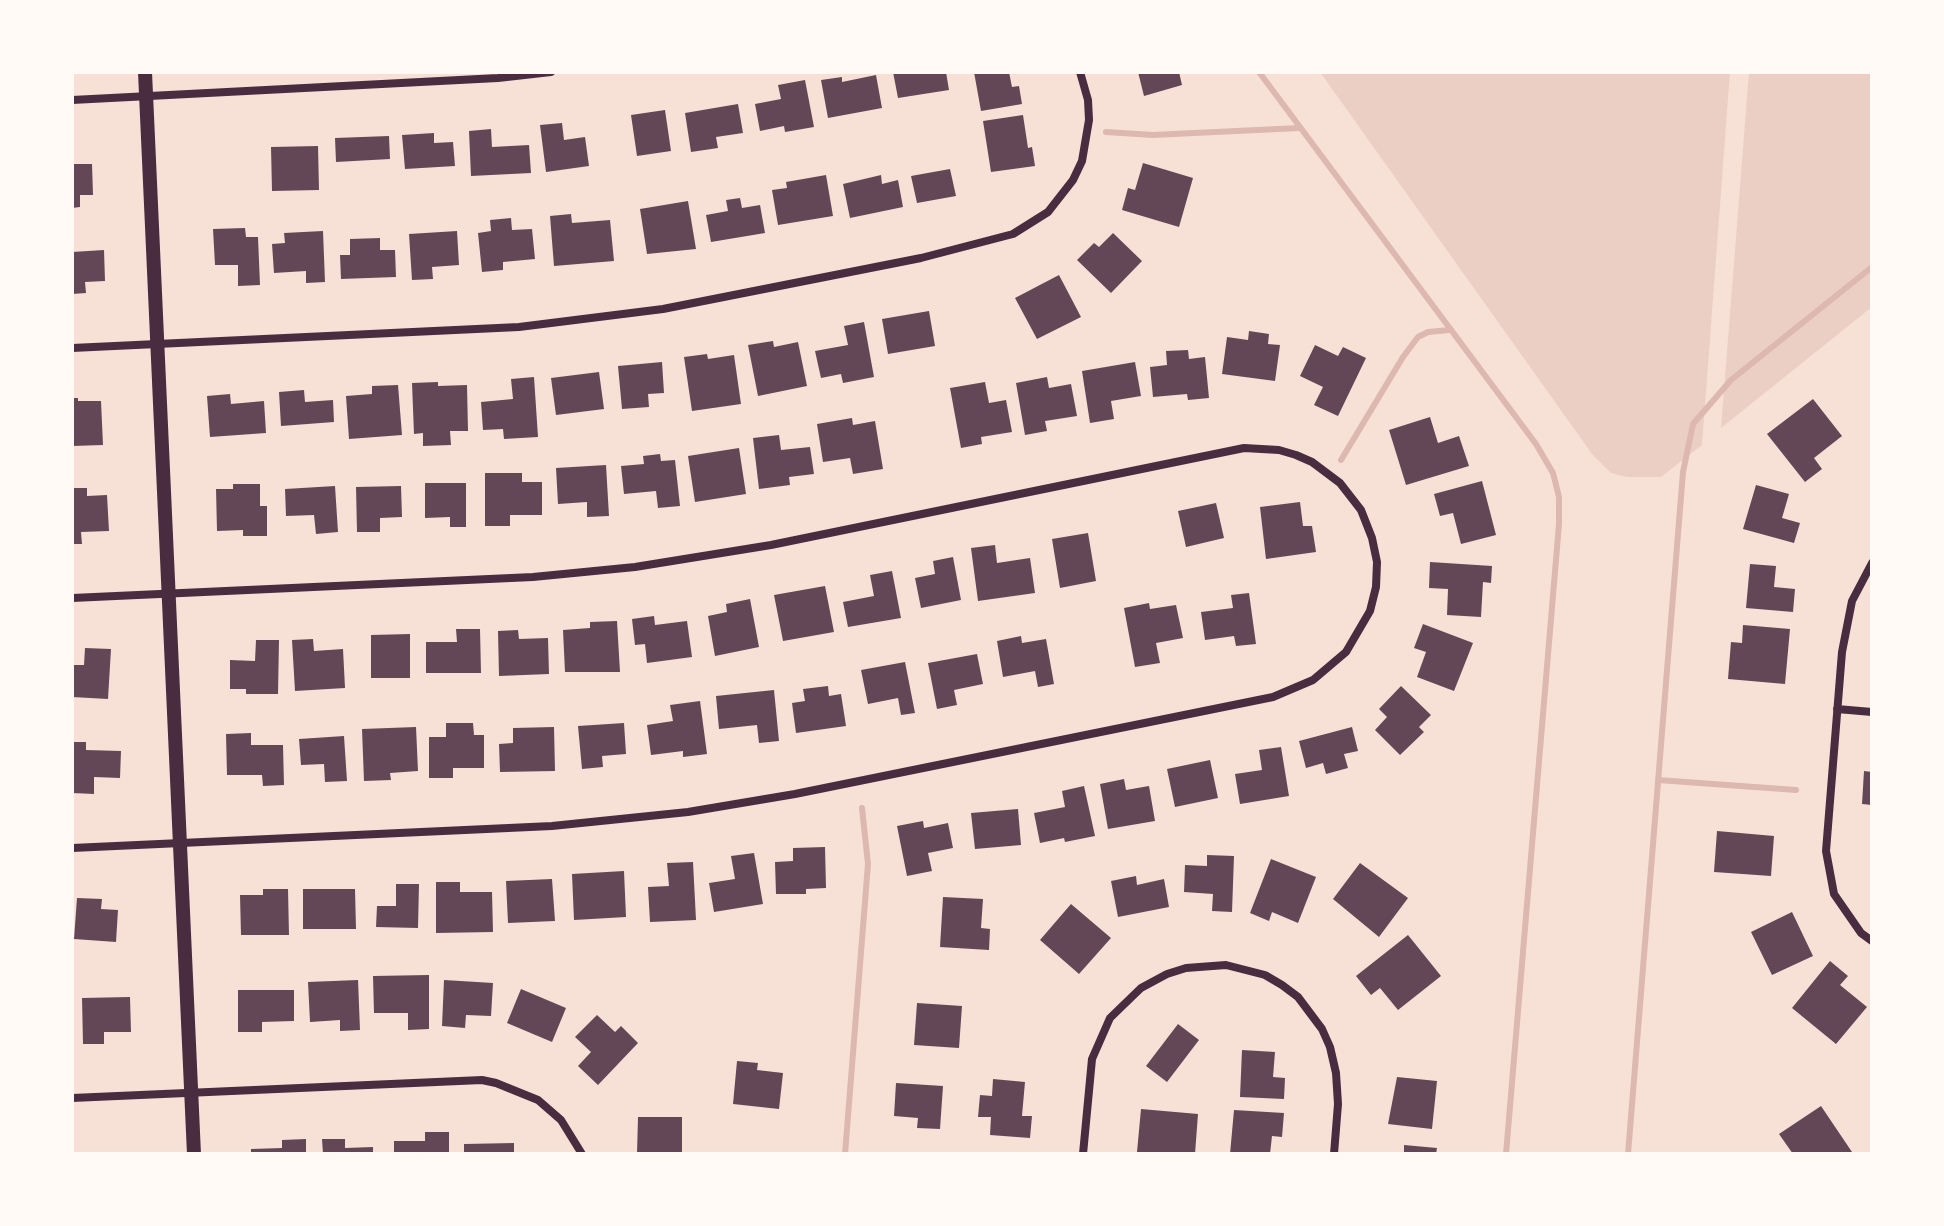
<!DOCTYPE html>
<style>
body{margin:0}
#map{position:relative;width:1944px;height:1226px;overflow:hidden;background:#f7e1d7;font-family:"DM Sans",sans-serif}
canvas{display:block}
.frame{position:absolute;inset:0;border:74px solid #fffaf5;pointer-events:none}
</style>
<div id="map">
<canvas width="1944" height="1226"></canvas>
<div class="frame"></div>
</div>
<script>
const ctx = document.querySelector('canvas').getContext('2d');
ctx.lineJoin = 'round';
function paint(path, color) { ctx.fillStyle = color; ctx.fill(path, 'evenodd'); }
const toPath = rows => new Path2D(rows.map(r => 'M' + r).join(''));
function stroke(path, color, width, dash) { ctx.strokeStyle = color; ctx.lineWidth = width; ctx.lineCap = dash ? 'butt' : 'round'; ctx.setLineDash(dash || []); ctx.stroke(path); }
const green = toPath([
 [1320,72,1730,72,1702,445,1661,477,1627,477,1611,473,1592,454],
 [1749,72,1872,72,1872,307,1721,428]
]);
const stream = toPath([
 [1259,72,1536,444,1553,473,1559,497,1559,524,1506,1154],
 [1106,132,1153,135,1299,128],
 [1341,460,1403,357,1418,337,1428,332,1449,330],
 [1658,780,1796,790],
 [845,1154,868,864,862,808],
 [1628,1154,1683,472,1693,424,1731,380,1872,267]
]);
const building = toPath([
 [893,72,946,72,949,90,898,98],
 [974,72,1009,72,1012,87,1019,86,1022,104,981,111],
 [1138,72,1179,72,1182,85,1144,96],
 [876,75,882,108,828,118,821,80,842,77,842,82],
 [805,80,814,127,785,132,784,126,760,131,755,104,781,99,778,85],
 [738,104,743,133,716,137,718,148,691,152,685,113],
 [665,110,671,151,637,156,631,115],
 [1023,115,1028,148,1032,147,1035,166,991,172,983,121],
 [562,123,564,140,585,137,589,166,546,172,540,125],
 [491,129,492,147,529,145,531,173,471,176,469,131],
 [434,133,434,143,453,142,455,166,405,169,402,135],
 [389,136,390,159,336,162,335,138],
 [318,146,319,190,272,191,271,147],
 [1143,163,1193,178,1179,227,1122,210,1128,188,1135,190],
 [72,164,92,164,93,195,80,195,80,207,72,208],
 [950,169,956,196,917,203,911,176],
 [826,175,833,216,778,225,772,190,787,188,786,182],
 [881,175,882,184,898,180,903,207,850,218,843,184],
 [740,198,742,208,760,205,765,233,711,242,706,215,728,211,726,200],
 [688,201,696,249,647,254,640,209],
 [571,214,572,223,610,220,614,261,554,266,550,216],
 [511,218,512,230,532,229,535,259,503,262,503,270,482,272,478,233,491,231,490,220],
 [245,228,246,237,258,237,260,285,238,286,238,265,215,265,213,229],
 [323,231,325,282,306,283,306,271,274,273,272,244,285,243,284,233],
 [457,231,459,265,432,267,433,279,412,280,409,234],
 [1113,233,1142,261,1111,293,1077,260,1094,243,1099,247],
 [380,238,380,250,395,250,396,277,341,279,340,255,350,255,350,239],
 [104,250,105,281,85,282,86,293,72,294,72,252],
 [1059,275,1081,317,1037,339,1015,298],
 [929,311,935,346,888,354,882,319],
 [864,322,874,377,843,383,841,374,821,378,815,351,848,345,844,326],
 [1249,331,1269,334,1268,344,1280,345,1275,381,1222,374,1227,337,1248,340],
 [773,341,774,347,798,342,807,386,758,396,748,345],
 [1315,345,1338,356,1343,347,1366,358,1338,416,1314,405,1323,387,1300,376],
 [1188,350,1189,359,1205,357,1209,398,1188,400,1187,394,1153,397,1150,367,1167,365,1166,351],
 [707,354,708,359,734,355,741,404,692,411,684,357],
 [662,362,664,393,648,394,649,407,622,409,618,366],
 [1135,362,1141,396,1111,401,1114,419,1090,423,1082,371],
 [599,372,604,409,556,415,551,378],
 [534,377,538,437,504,439,503,429,483,430,481,402,513,399,511,379],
 [1047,377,1049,388,1071,384,1077,416,1045,421,1047,431,1025,435,1016,383],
 [438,382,438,386,467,385,468,431,450,431,451,445,423,446,423,433,414,434,412,383],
 [985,382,989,403,1006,400,1012,432,981,437,982,444,961,448,950,388],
 [398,385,402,435,349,439,346,396,372,394,372,386],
 [304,390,305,402,333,400,334,422,281,426,279,392],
 [230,394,231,404,264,401,266,433,210,437,207,396],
 [72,398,78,398,78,401,101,401,103,445,72,446],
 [1813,399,1842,436,1814,458,1822,469,1805,482,1767,434],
 [1430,417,1438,443,1459,436,1469,466,1406,485,1389,430],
 [852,418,853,425,875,421,883,469,853,474,850,458,823,462,817,424],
 [779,435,781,450,810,447,814,474,789,477,790,485,759,489,753,438],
 [739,448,746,494,695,502,688,456],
 [660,454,661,461,675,460,680,506,658,508,656,491,624,494,621,466,644,464,643,456],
 [606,465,609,516,587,517,587,502,558,504,556,468],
 [485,473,522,473,522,482,542,482,542,515,510,515,510,526,485,526],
 [1482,481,1496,535,1461,544,1453,513,1440,516,1434,494],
 [425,483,466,483,466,527,450,527,450,517,425,518],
 [233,484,260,484,260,506,267,506,267,536,243,536,243,530,217,531,216,489,233,489],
 [1756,485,1789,494,1782,518,1800,523,1794,543,1743,529],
 [335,486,338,532,316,534,314,515,286,516,285,489],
 [401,486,402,517,380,518,380,532,357,532,356,487],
 [72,488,87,488,87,496,107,495,109,531,81,532,82,544,72,544],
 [1300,502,1303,526,1312,526,1316,552,1266,559,1260,507],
 [1216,503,1224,538,1186,547,1178,511],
 [1088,533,1096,581,1060,588,1052,539],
 [995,545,997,563,1030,558,1035,593,978,601,971,548],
 [953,557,961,600,921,608,915,578,935,574,933,561],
 [1430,562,1492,566,1491,583,1483,582,1481,617,1447,615,1448,589,1429,588],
 [1750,564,1776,566,1774,587,1795,589,1793,612,1746,608],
 [892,571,901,618,848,627,843,602,874,596,870,575],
 [825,586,834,632,783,641,774,595],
 [1249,593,1256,644,1236,646,1234,636,1205,640,1201,612,1233,608,1231,595],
 [750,599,759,647,715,656,708,616,727,612,726,604],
 [1149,603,1150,609,1176,605,1183,638,1156,643,1160,663,1135,667,1124,608],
 [654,616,655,625,687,621,692,657,647,663,645,644,635,645,632,619],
 [617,621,620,672,565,672,563,630,590,628,590,622],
 [1423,624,1473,643,1454,691,1417,677,1426,652,1414,648],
 [1743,625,1790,629,1785,684,1728,679,1731,642,1742,643],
 [456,629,480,629,481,673,426,673,426,642,457,642],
 [518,630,519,639,548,638,549,674,499,676,498,631],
 [410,634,410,678,371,678,371,635],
 [1021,636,1022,643,1046,639,1054,684,1038,687,1035,671,1003,677,997,641],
 [313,639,314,651,343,649,345,688,295,691,292,640],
 [256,640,279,640,278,694,246,694,246,689,230,689,230,660,255,661],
 [85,648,111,649,108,699,72,697,72,665,84,665],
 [977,654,983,684,954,690,957,705,937,709,928,663],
 [905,662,915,713,901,715,898,698,868,704,861,670],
 [828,686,829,696,841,694,846,726,796,733,792,703,805,701,803,689],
 [1401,686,1431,715,1419,727,1424,732,1400,755,1375,730,1387,717,1379,709],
 [774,690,779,741,759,743,757,725,719,729,716,696],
 [700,701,707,754,683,757,683,751,651,755,647,725,673,721,670,705],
 [446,723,473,723,474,735,484,735,484,768,453,768,453,778,429,778,429,737,446,737],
 [624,723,626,754,602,756,603,767,582,769,578,726],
 [416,727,418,771,390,773,391,780,364,781,362,729],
 [554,727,555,771,500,772,499,744,513,743,513,728],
 [1352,727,1358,751,1344,754,1348,768,1326,774,1323,763,1306,768,1299,741],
 [251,733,251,745,283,745,284,785,263,786,262,775,227,775,226,734],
 [344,736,347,781,325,782,324,764,301,765,299,739],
 [72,742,86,742,86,750,121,751,120,778,94,777,94,794,72,793],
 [1281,747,1289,796,1240,804,1235,774,1262,770,1259,750],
 [1210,760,1218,798,1175,807,1167,769],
 [1864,771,1872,772,1872,805,1862,804],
 [1124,779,1126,790,1149,786,1155,821,1108,829,1100,784],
 [1084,786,1095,836,1065,842,1064,838,1040,843,1034,813,1065,807,1062,791],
 [1018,809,1021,845,975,849,971,813],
 [923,821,924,828,948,823,953,848,928,853,932,871,907,876,897,826],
 [1717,831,1774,836,1771,876,1714,872],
 [825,847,826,888,806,889,806,894,776,894,775,862,793,861,793,848],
 [754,853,763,904,714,912,709,883,735,879,731,856],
 [1207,855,1234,856,1232,912,1212,911,1213,894,1184,892,1185,865,1207,866],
 [1271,859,1316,877,1298,923,1272,912,1269,921,1250,913],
 [693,862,696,920,650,922,648,887,669,886,667,863],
 [1360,863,1408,898,1379,937,1333,899],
 [624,871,626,917,574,920,572,874],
 [1136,876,1137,885,1164,879,1169,907,1118,917,1111,881],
 [552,879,555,921,508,923,506,881],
 [436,882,460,882,460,892,492,892,493,932,436,933],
 [396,884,419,884,418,928,376,927,377,906,396,906],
 [263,889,288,889,289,935,241,935,240,895,263,895],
 [303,889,355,889,356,929,303,929],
 [943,897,983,899,981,928,990,929,989,950,940,947],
 [77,898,102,899,101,909,118,910,116,942,74,939],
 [1071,904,1111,938,1079,974,1040,940],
 [1792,912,1813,956,1772,975,1751,932],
 [1408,935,1441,976,1398,1010,1380,988,1371,995,1356,976],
 [1830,961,1848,976,1840,985,1867,1007,1836,1044,1792,1008],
 [429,975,429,1029,408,1030,408,1013,374,1013,373,976],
 [358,980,360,1030,340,1031,340,1020,310,1022,308,982],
 [444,980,493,983,491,1016,466,1015,465,1028,442,1026],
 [521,989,566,1008,552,1042,507,1023],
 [238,990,294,990,294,1021,262,1022,262,1032,238,1032],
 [130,997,131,1032,104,1032,104,1044,83,1044,82,998],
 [917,1003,962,1006,959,1048,914,1045],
 [597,1015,615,1032,621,1026,638,1043,598,1085,578,1066,591,1052,575,1037],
 [1178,1024,1199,1040,1167,1082,1146,1066],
 [1242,1050,1275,1052,1273,1077,1285,1078,1284,1099,1240,1097],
 [737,1061,758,1063,757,1070,783,1073,779,1109,733,1104],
 [1397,1077,1437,1081,1432,1129,1388,1124],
 [993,1079,1025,1082,1022,1116,1032,1116,1030,1138,990,1135,991,1117,978,1117,980,1095,992,1096],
 [896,1083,943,1086,940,1129,917,1128,918,1118,894,1116],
 [1821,1106,1852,1152,1850,1154,1793,1154,1779,1134],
 [1141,1109,1198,1114,1195,1154,1137,1152],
 [1234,1110,1284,1113,1282,1137,1272,1136,1270,1154,1230,1154],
 [638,1117,682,1117,682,1154,637,1154],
 [425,1132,449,1132,449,1154,394,1154,394,1141,425,1141],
 [306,1139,306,1154,251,1154,251,1149,282,1148,282,1140],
 [322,1139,345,1139,345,1148,373,1147,373,1154,323,1154],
 [514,1143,514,1154,464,1154,464,1144],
 [1404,1145,1437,1148,1436,1154,1404,1154]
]);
const minor = toPath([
 [72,100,498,78,551,72],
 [72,348,519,327,663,309,921,258,1013,234,1048,212,1073,180,1082,161,1089,120,1088,100,1080,72],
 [1872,563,1852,601,1842,652,1826,851,1834,894,1861,933,1872,941],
 [72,598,533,577,635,567,771,545,1244,448,1279,450,1296,455,1312,462,1340,483,1361,510,1372,538,1377,562,1376,587,1370,611,1346,652,1313,680,1273,697,795,794,688,812,552,826,72,848],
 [1837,709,1872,712],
 [72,1098,482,1080,496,1083,538,1100,561,1120,582,1154],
 [1083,1154,1092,1059,1110,1018,1141,988,1167,974,1186,968,1226,965,1265,975,1282,985,1298,997,1322,1029,1330,1047,1336,1073,1338,1104,1334,1154]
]);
const tertiary = toPath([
 [145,72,194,1154]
]);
paint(green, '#ebcfc5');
stroke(stream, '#dcb8b0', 6);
paint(building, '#644757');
stroke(minor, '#4a2c40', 8);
stroke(tertiary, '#4a2c40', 14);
</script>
